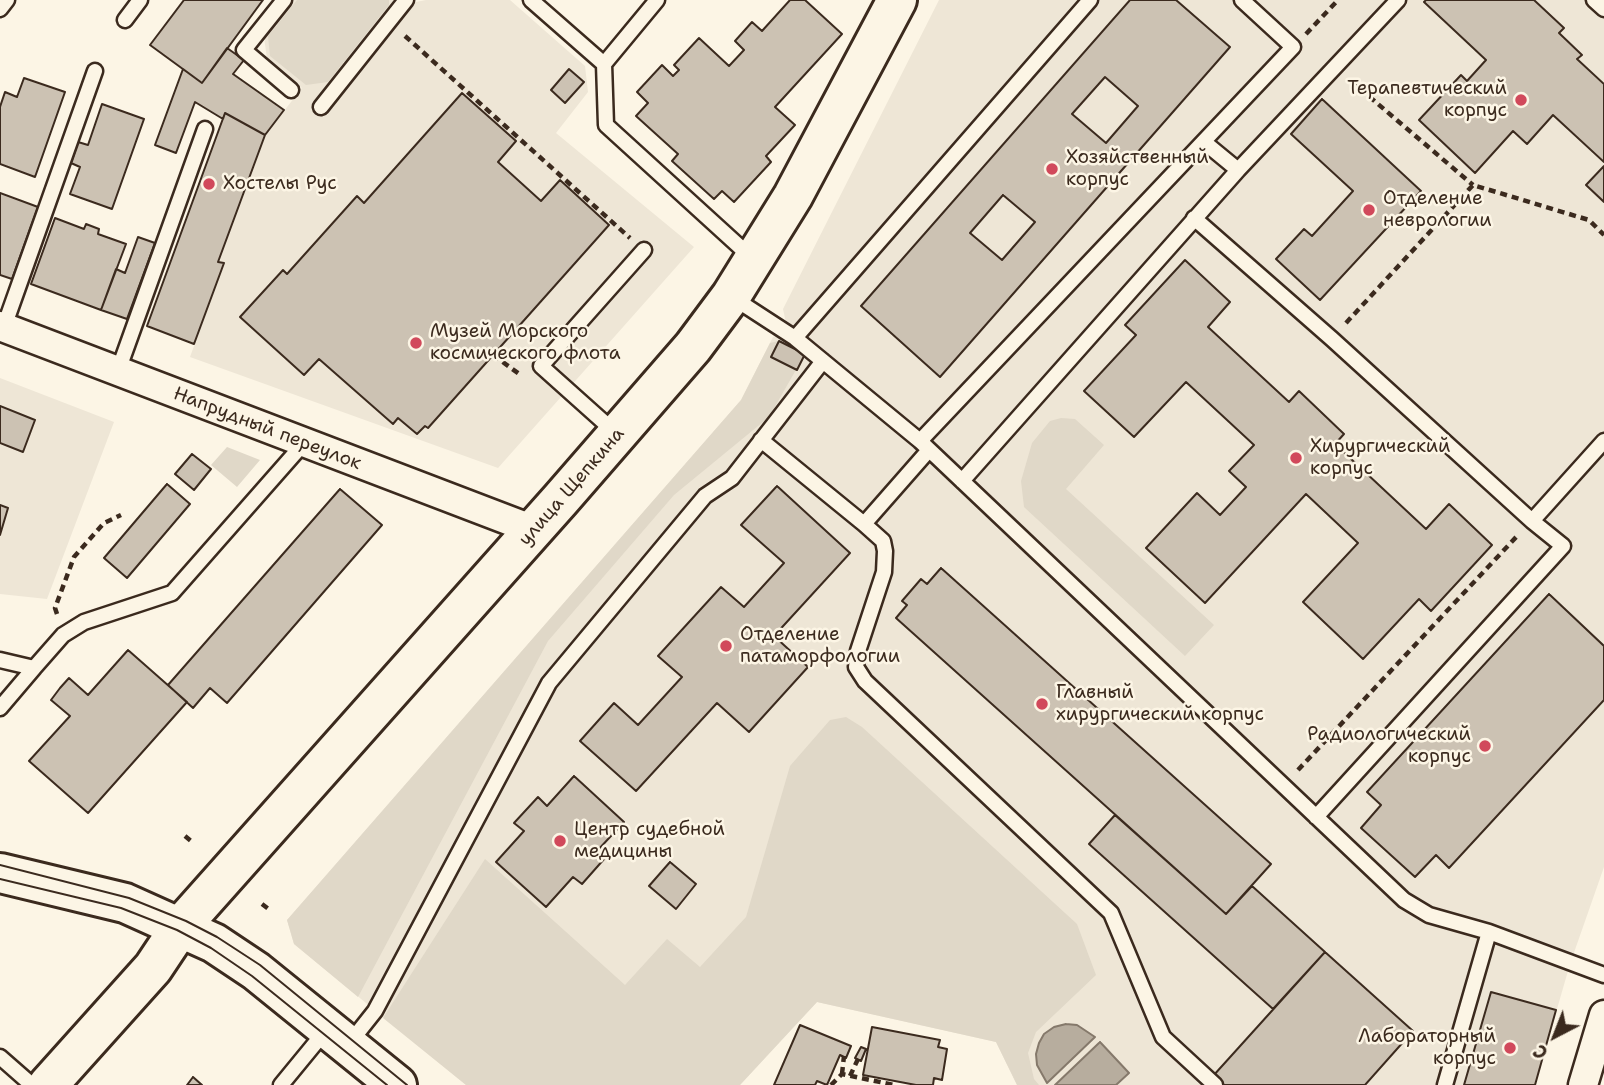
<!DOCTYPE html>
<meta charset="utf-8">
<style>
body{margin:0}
#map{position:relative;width:1604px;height:1085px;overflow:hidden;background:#fcf5e5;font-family:"Shantell Sans",sans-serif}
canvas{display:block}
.north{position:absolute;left:1520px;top:1001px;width:70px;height:70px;-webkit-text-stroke:5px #fcf5e5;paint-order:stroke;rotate:222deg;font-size:19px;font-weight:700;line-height:28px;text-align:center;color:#3b2a1e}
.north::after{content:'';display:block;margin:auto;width:24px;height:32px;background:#3b2a1e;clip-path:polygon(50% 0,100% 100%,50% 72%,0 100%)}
</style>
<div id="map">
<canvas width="1604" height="1085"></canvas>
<div class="north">С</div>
</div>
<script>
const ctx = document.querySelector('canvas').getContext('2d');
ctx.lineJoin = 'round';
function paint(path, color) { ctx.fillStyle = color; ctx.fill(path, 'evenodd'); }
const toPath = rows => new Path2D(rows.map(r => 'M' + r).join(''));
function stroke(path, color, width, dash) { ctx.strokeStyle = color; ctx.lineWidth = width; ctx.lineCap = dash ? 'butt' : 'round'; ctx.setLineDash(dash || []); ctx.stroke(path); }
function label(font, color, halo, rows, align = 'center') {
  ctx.font = font + ' "Shantell Sans",sans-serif'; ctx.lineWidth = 5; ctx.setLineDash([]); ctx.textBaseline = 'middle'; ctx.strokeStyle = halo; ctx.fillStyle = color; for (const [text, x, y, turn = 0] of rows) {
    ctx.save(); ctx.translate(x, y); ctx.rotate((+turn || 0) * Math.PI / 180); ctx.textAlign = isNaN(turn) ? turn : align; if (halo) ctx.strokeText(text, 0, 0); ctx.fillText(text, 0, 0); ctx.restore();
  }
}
const built = toPath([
 [293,0,413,0,416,2,426,0,510,0,585,66,588,92,556,133,694,247,498,468,190,357,224,264,218,262,265,135,302,88,267,59,264,37],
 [939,0,1604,0,1604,867,1570,964,1535,1085,1017,1085,996,1042,817,1002,740,1085,466,1085,294,944,287,920,741,400,773,337,779,335,786,323,783,309],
 [0,378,114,422,47,599,0,594]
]);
const green = toPath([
 [297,0,389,0,389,5,328,82,306,85,270,56,268,36],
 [779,341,805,354,769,417,674,495,548,641,358,997,294,944,287,920,741,400,770,343],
 [1061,418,1075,419,1104,445,1066,489,1214,625,1185,656,1024,507,1021,481,1032,443,1050,421],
 [227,447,260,460,237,487,211,465],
 [846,717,862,727,1077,924,1096,975,1036,1032,1028,1053,1034,1079,1039,1085,1017,1085,996,1042,817,1002,740,1085,466,1085,383,1018,485,859,625,985,667,939,700,967,746,917,790,766,830,720]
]);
const water = toPath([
 [1066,1024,1077,1025,1095,1037,1047,1083,1037,1065,1036,1054,1039,1043,1044,1034,1054,1027,1066,1024],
 [1100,1042,1129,1073,1116,1085,1055,1085,1100,1042]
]);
const building = toPath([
 [184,0,263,0,202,83,150,45,184,0],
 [790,0,805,0,842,34,775,107,795,125,766,156,771,162,734,202,722,191,714,199,672,161,678,154,636,116,648,103,637,92,662,65,673,76,679,70,674,65,699,38,729,66,744,50,735,41,752,22,762,31,790,0],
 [1130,0,1176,0,1230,47,940,377,861,306,1130,0],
 [1105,77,1138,106,1106,143,1072,114,1105,77],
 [1003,195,1035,222,1002,260,970,233,1003,195],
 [1426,0,1534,0,1564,28,1559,33,1582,55,1577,59,1604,84,1604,162,1553,115,1527,144,1513,131,1475,173,1419,120,1461,75,1467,81,1486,60,1424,2,1426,0],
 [227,48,244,60,233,74,284,110,265,135,225,113,223,119,195,102,176,153,155,145,183,69,202,83,227,48],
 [569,69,584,82,565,103,551,90,569,69],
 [24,78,65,92,35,177,0,164,0,107,5,92,17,97,24,78],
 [462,93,516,141,498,162,541,201,560,180,609,225,428,428,425,426,417,434,398,418,393,424,319,359,304,375,240,317,283,270,287,274,357,196,364,203,462,93],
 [1322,99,1421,191,1320,300,1276,259,1304,229,1312,236,1353,191,1291,134,1322,99],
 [102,104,144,119,112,209,70,194,80,167,71,163,78,142,88,145,102,104],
 [225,113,265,135,218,262,224,263,194,344,147,326,225,113],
 [1604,166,1604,202,1586,185,1604,166],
 [0,193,38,207,12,279,0,275,0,193],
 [55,218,84,229,86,224,99,229,98,234,126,244,101,310,31,284,55,218],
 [138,237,155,243,127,319,101,310,116,269,125,273,138,237],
 [1185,260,1230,302,1208,327,1289,402,1299,391,1344,434,1335,444,1426,529,1449,504,1492,545,1431,611,1419,599,1363,659,1303,602,1358,543,1306,494,1205,603,1146,548,1197,493,1220,515,1246,487,1229,471,1254,445,1186,382,1134,437,1084,391,1136,335,1125,325,1185,260],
 [779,341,805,354,797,370,771,357,779,341],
 [0,406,35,420,23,452,0,443,0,406],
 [192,454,211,469,194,490,175,474,192,454],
 [167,484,190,504,127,578,104,558,167,484],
 [777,486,850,553,774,636,808,667,749,732,717,703,636,791,580,741,614,703,638,725,682,677,658,656,721,587,744,607,784,563,741,525,777,486],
 [340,489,382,525,227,703,210,688,193,708,168,685,340,489],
 [0,505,8,508,0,535,0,505],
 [941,568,1271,864,1226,914,896,618,907,605,902,601,921,579,927,584,941,568],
 [1549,594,1604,646,1604,700,1449,868,1436,855,1415,877,1361,828,1381,805,1367,792,1549,594],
 [128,650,187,702,88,813,29,761,70,716,51,700,60,688,69,678,88,695,128,650],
 [574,776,624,822,597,851,605,858,582,884,573,877,546,907,496,862,524,831,514,823,538,797,547,806,574,776],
 [1115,815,1226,914,1252,886,1325,952,1273,1009,1089,844,1115,815],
 [670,862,696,884,676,909,649,886,670,862],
 [1325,952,1413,1031,1365,1085,1224,1085,1213,1076,1325,952],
 [1491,992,1556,1010,1535,1085,1464,1085,1491,992],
 [800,1025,851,1046,846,1058,840,1055,827,1085,817,1081,815,1085,774,1085,800,1025],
 [872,1027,940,1040,938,1047,947,1049,942,1080,934,1078,933,1085,916,1085,863,1075,872,1027],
 [861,1047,866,1049,861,1061,855,1058,861,1047],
 [193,1077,202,1085,187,1085,193,1077]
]);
const path = toPath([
 [1306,34,1338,0],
 [405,36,630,238],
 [1351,81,1473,185],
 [1346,323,1473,185,1589,220,1604,235],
 [493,355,522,376],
 [57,614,55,608,74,557,104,523,121,515],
 [1298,770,1519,534],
 [185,836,191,841],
 [262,904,270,910],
 [842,1074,844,1056],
 [850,1076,858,1059],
 [831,1085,842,1074,894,1085]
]);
const lane = toPath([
 [284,0,244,50,291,90],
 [531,0,604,64,606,125,752,258],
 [1594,0,1604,9],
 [0,9,7,0],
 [125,20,140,0],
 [604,64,657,0],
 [321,107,406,0],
 [1238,170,1398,0],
 [1194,218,1332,339,1532,521,1604,441],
 [732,297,795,338,920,441,1404,900,1429,915,1489,932,1604,975],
 [4,327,95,71],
 [795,338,1090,0],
 [118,371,205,129],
 [617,434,541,366,644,250],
 [761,440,864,524],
 [920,441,1293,47,1242,0],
 [929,450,864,524,883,541,885,551,884,572,858,651,856,667,865,681,1111,913,1163,1037,1215,1085],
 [962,481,1238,170,1204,142],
 [0,660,34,668,63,635,84,622,172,593,304,443],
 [0,708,34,668],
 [1316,817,1563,546,1532,521],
 [348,1045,375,1011,549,683,705,496,732,478,823,361],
 [0,1057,32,1085],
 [281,1085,327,1029],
 [1445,1085,1489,932]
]);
const street = toPath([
 [0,326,534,530],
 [1583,1085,1604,1015]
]);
const secondary = toPath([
 [0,873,125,903,214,943,256,971,397,1085],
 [48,1085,153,968,181,926,561,499,693,347,731,296,793,196,897,0]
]);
const tram = toPath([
 [0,865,129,898,186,921,217,937,260,965,407,1085],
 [0,879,121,908,177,930,211,948,252,976,387,1085]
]);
const markers = [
 [1521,100,7,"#d1495b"],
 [1052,169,7,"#d1495b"],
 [209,184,7,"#d1495b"],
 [1369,210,7,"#d1495b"],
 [416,343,7,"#d1495b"],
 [1296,458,7,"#d1495b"],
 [726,646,7,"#d1495b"],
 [1042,704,7,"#d1495b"],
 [1485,746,7,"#d1495b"],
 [560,841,7,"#d1495b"],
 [1510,1048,7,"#d1495b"]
];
const poiNames = [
 ["Терапевтический",1507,89,"right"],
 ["корпус",1507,111,"right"],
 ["Хозяйственный",1066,158],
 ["корпус",1066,180],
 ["Хостелы Рус",223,184],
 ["Отделение",1383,199],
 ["неврологии",1383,221],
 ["Музей Морского",430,332],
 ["космического флота",430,354],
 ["Хирургический",1310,447],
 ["корпус",1310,469],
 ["Отделение",740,635],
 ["патаморфологии",740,657],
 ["Главный",1056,693],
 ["хирургический корпус",1056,715],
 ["Радиологический",1471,735,"right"],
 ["корпус",1471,757,"right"],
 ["Центр судебной",574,830],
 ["медицины",574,852],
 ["Лабораторный",1496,1037,"right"],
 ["корпус",1496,1059,"right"]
];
const streetNames = [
 ["Напрудный переулок",267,429,21],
 ["улица Щепкина",572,487,-49]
];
paint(built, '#eee6d6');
paint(green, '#e0d8c8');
paint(water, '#b7ad9e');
stroke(water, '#85796b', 2);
paint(building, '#ccc2b3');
stroke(building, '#3b2a1e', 2);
stroke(lane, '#3b2a1e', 19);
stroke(street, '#3b2a1e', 33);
stroke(secondary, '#3b2a1e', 44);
stroke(path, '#3b2a1e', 4.5, [7, 5]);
stroke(lane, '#fcf5e5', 14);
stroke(street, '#fcf5e5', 28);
stroke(secondary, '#fcf5e5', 38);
stroke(tram, '#3b2a1e', 2);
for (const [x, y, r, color] of markers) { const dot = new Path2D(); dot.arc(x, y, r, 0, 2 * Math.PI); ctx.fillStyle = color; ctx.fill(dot); stroke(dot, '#fcf5e5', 2.5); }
label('19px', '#3b2a1e', '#fcf5e5', poiNames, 'left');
label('19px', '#3b2a1e', '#fcf5e5', streetNames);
</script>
